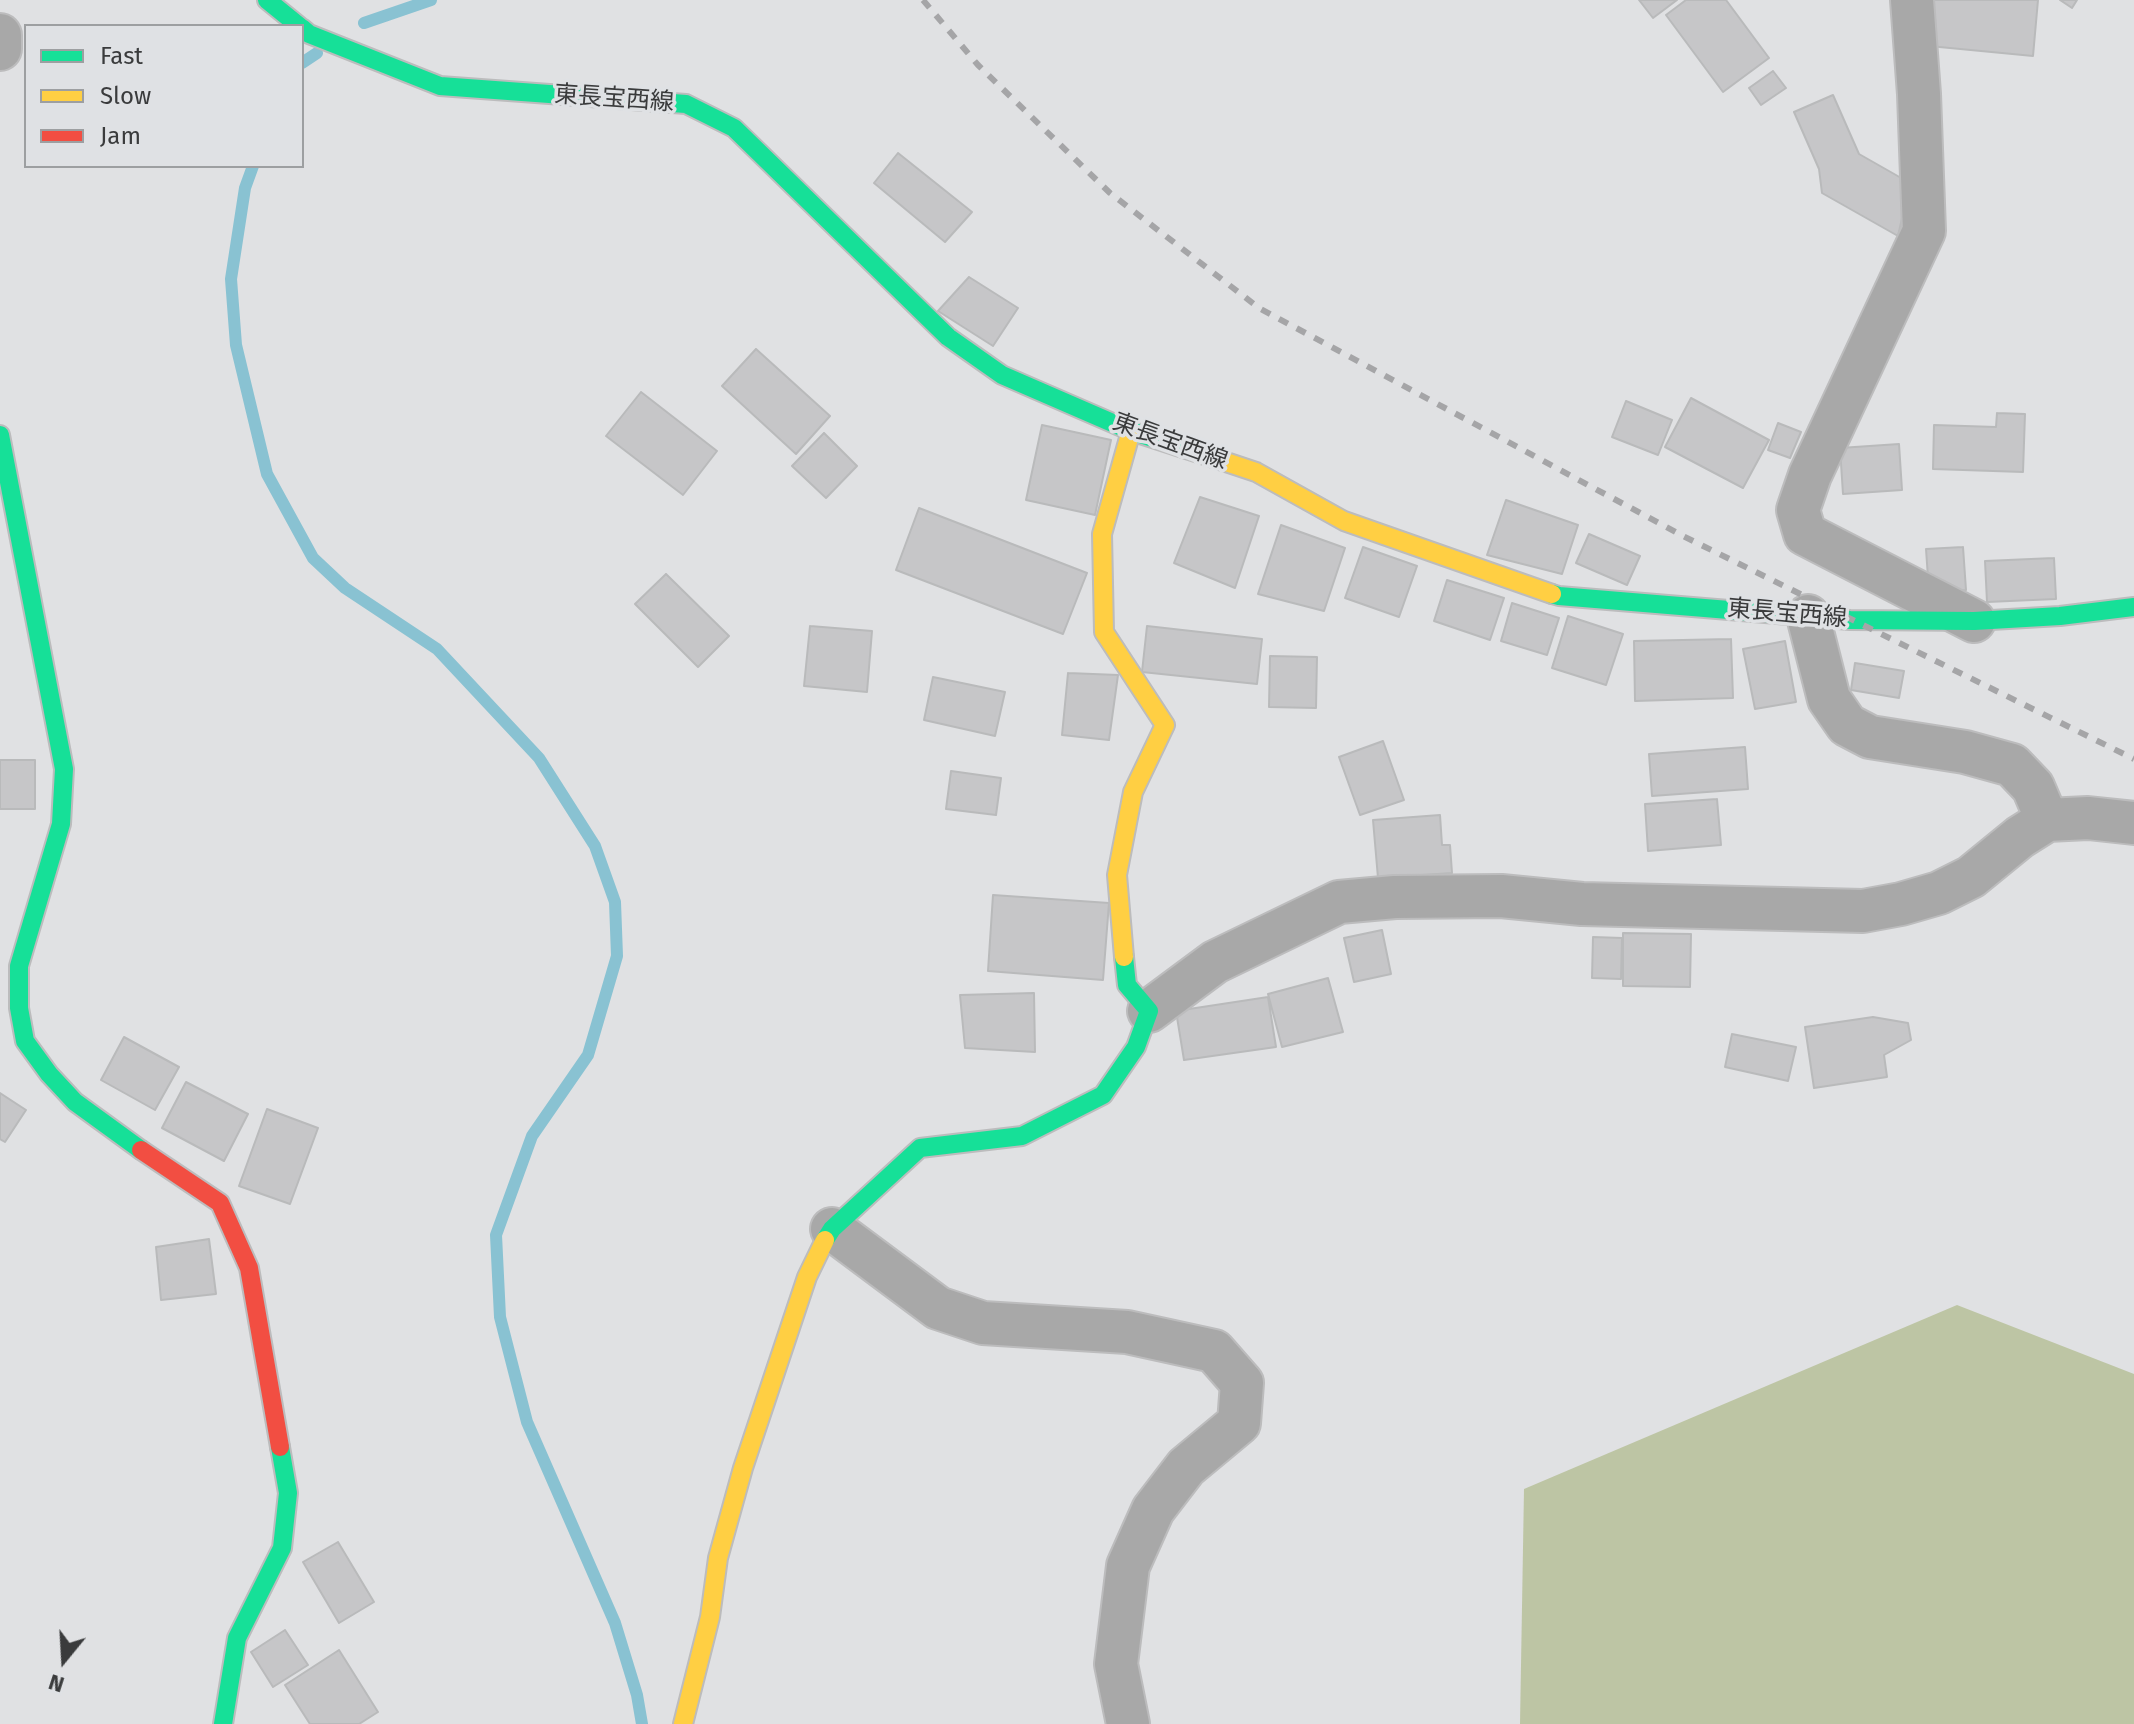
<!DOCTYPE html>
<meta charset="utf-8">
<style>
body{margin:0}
#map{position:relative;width:2134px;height:1724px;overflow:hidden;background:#e0e1e3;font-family:"Fira Sans",sans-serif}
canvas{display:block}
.legend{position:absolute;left:24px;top:24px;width:280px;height:144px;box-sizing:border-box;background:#dfe1e4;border:2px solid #9d9fa1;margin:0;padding:10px 14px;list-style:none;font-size:24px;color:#3a3b3c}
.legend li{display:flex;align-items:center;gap:16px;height:40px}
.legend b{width:40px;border:2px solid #9d9fa1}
.north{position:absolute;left:24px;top:1620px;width:80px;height:80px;-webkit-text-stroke:6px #dfe1e4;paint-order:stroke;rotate:198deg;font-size:22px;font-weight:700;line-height:32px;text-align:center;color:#3a3b3c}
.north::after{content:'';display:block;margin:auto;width:28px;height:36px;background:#3a3b3c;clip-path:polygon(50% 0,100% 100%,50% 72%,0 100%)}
</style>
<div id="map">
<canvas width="2134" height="1724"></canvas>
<ul class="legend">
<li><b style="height:10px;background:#16e098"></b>Fast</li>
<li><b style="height:10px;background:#ffcf43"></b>Slow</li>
<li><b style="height:10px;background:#f24e42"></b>Jam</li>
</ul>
<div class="north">N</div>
</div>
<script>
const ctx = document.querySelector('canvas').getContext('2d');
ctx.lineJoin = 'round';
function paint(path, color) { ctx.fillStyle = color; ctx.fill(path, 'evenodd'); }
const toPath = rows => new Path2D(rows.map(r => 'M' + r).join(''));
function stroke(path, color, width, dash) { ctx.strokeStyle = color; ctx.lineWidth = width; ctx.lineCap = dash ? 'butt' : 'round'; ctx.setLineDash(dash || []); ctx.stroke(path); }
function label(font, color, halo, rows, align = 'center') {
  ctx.font = font + ' "Fira Sans","Noto Sans JP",sans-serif'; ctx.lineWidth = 7; ctx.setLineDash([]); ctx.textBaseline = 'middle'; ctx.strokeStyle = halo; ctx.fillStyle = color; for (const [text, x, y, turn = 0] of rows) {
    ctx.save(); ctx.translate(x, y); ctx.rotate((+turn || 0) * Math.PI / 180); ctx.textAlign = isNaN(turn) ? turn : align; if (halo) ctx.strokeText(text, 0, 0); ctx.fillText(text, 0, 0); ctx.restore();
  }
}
const forest = toPath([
 [1957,1305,2134,1374,2134,1724,1520,1724,1524,1489]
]);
const stream = toPath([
 [364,23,431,0],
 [302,63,317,53],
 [253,166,245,188,231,279,236,345,267,474,313,558,345,588,437,649,539,758,595,846,615,902,617,956,588,1055,532,1136,496,1235,500,1317,527,1422,615,1623,637,1695,642,1724]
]);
const building = toPath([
 [1639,0,1677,0,1653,18,1639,0],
 [1686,0,1726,0,1769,58,1723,92,1666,15,1686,0],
 [1934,0,2038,0,2033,56,1929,46,1934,0],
 [2060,0,2077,0,2072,8,2060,0],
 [1773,71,1786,88,1761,105,1749,88,1773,71],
 [1833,95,1859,154,1910,183,1898,236,1822,193,1819,169,1794,112,1833,95],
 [898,153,972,212,945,242,874,183,898,153],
 [969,277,1018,308,993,346,938,311,969,277],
 [756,349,830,416,796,454,722,386,756,349],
 [641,392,717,451,683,495,606,436,641,392],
 [1691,398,1769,440,1743,488,1665,447,1691,398],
 [1626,401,1672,420,1658,455,1612,437,1626,401],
 [1997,413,2025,414,2023,472,1933,469,1934,425,1996,427,1997,413],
 [1778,423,1801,432,1790,458,1768,450,1778,423],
 [1042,425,1111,440,1095,515,1026,500,1042,425],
 [824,433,857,466,826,498,792,466,824,433],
 [1899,444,1902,490,1843,494,1840,448,1899,444],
 [1200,497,1259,516,1235,588,1174,563,1200,497],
 [1506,500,1578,525,1562,574,1487,555,1506,500],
 [919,508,1087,573,1063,634,896,570,919,508],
 [1281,525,1345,548,1324,611,1258,594,1281,525],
 [1589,534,1640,556,1627,585,1576,563,1589,534],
 [1363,547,1417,566,1399,617,1345,598,1363,547],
 [1963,547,1966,590,1929,592,1926,549,1963,547],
 [2054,558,2056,599,1987,602,1985,561,2054,558],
 [666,574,729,636,698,667,635,604,666,574],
 [1447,580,1504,598,1490,640,1434,621,1447,580],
 [1512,603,1559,618,1547,655,1501,641,1512,603],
 [1568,616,1623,634,1606,685,1552,668,1568,616],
 [810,626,872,631,867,692,804,686,810,626],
 [1147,626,1262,639,1257,684,1142,672,1147,626],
 [1731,639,1733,698,1635,701,1634,641,1731,639],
 [1785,641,1796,702,1755,709,1743,649,1785,641],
 [1270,656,1317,657,1316,708,1269,707,1270,656],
 [1855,663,1904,671,1899,698,1851,690,1855,663],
 [1068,673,1118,675,1109,740,1062,735,1068,673],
 [933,677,1005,692,995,736,924,720,933,677],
 [1383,741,1404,800,1360,815,1339,757,1383,741],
 [1745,747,1748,789,1652,796,1649,754,1745,747],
 [0,760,35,760,35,809,0,809,0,760],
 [951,771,1001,778,996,815,946,809,951,771],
 [1717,799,1721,845,1648,851,1645,804,1717,799],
 [1440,815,1442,845,1450,845,1452,873,1378,878,1373,820,1440,815],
 [993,895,1109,903,1103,980,988,971,993,895],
 [1382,930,1391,974,1354,982,1344,938,1382,930],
 [1623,933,1691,934,1690,987,1623,986,1623,933],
 [1593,937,1622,938,1621,979,1592,978,1593,937],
 [1328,978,1343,1032,1282,1047,1268,994,1328,978],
 [1034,993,1035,1052,965,1048,960,995,1034,993],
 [1268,997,1276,1047,1184,1060,1176,1011,1268,997],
 [1873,1017,1908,1023,1911,1040,1884,1055,1887,1077,1814,1088,1805,1027,1873,1017],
 [1732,1034,1796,1047,1788,1081,1725,1067,1732,1034],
 [124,1037,179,1067,155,1110,101,1080,124,1037],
 [186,1082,248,1114,224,1161,162,1128,186,1082],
 [0,1093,26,1110,5,1142,0,1139,0,1093],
 [267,1109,318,1128,290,1204,239,1186,267,1109],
 [209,1239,216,1294,161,1300,156,1247,209,1239],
 [338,1542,374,1602,339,1623,303,1562,338,1542],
 [285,1630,308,1665,273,1687,251,1652,285,1630],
 [339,1650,378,1712,359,1724,310,1724,285,1685,339,1650]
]);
const street = toPath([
 [1912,0,1919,94,1924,231,1810,475,1798,510,1805,534,1974,621],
 [0,35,0,49],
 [1808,616,1829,699,1847,725,1870,737,1965,752,2012,765,2033,787,2047,820],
 [1149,1011,1215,962,1339,902,1395,897,1501,896,1582,904,1863,911,1901,904,1939,893,1971,877,2020,837,2047,820,2088,818,2134,823],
 [832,1229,938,1308,983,1323,1127,1332,1214,1351,1242,1383,1239,1423,1186,1467,1153,1510,1128,1566,1116,1664,1128,1724]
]);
const fast = toPath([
 [267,0,299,26],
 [302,28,309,34,440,86,686,104,734,128,948,337,1002,375,1131,431,1214,458],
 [0,435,64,769,61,824,19,966,19,1008,25,1041,49,1074,75,1102,141,1150],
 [1552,594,1559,596,1850,620,1974,621,2060,616,2134,607],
 [825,1240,832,1229,920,1148,1022,1136,1103,1095,1136,1047,1149,1011,1127,985,1124,957],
 [223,1724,237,1638,282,1548,288,1493,280,1447]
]);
const slow = toPath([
 [1214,458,1256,472,1344,521,1552,594],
 [1124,957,1117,875,1133,792,1165,725,1104,632,1102,534,1131,431],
 [683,1724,710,1617,718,1558,743,1468,807,1277,825,1240]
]);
const jam = toPath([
 [141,1150,220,1203,249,1268,280,1447]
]);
const rail = toPath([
 [923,0,978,65,1110,193,1259,308,1683,536,2134,759]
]);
const streetNames = [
 ["東長宝西線",614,99,4],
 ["東長宝西線",1170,442,20],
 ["東長宝西線",1787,614,5]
];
paint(forest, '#bdc5a4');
stroke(stream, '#89c2d2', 12);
paint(building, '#c6c6c8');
stroke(building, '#b9babb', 2);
stroke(street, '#bcbcbd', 46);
stroke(fast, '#bcbcbd', 22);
stroke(slow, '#bcbcbd', 22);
stroke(jam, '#bcbcbd', 22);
stroke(street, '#a8a8a8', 42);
stroke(fast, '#16e098', 18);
stroke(slow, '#ffcf43', 18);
stroke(jam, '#f24e42', 18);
stroke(rail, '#a5a5a7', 6, [10, 10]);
label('24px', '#3a3b3c', '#dfe1e4', streetNames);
</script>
